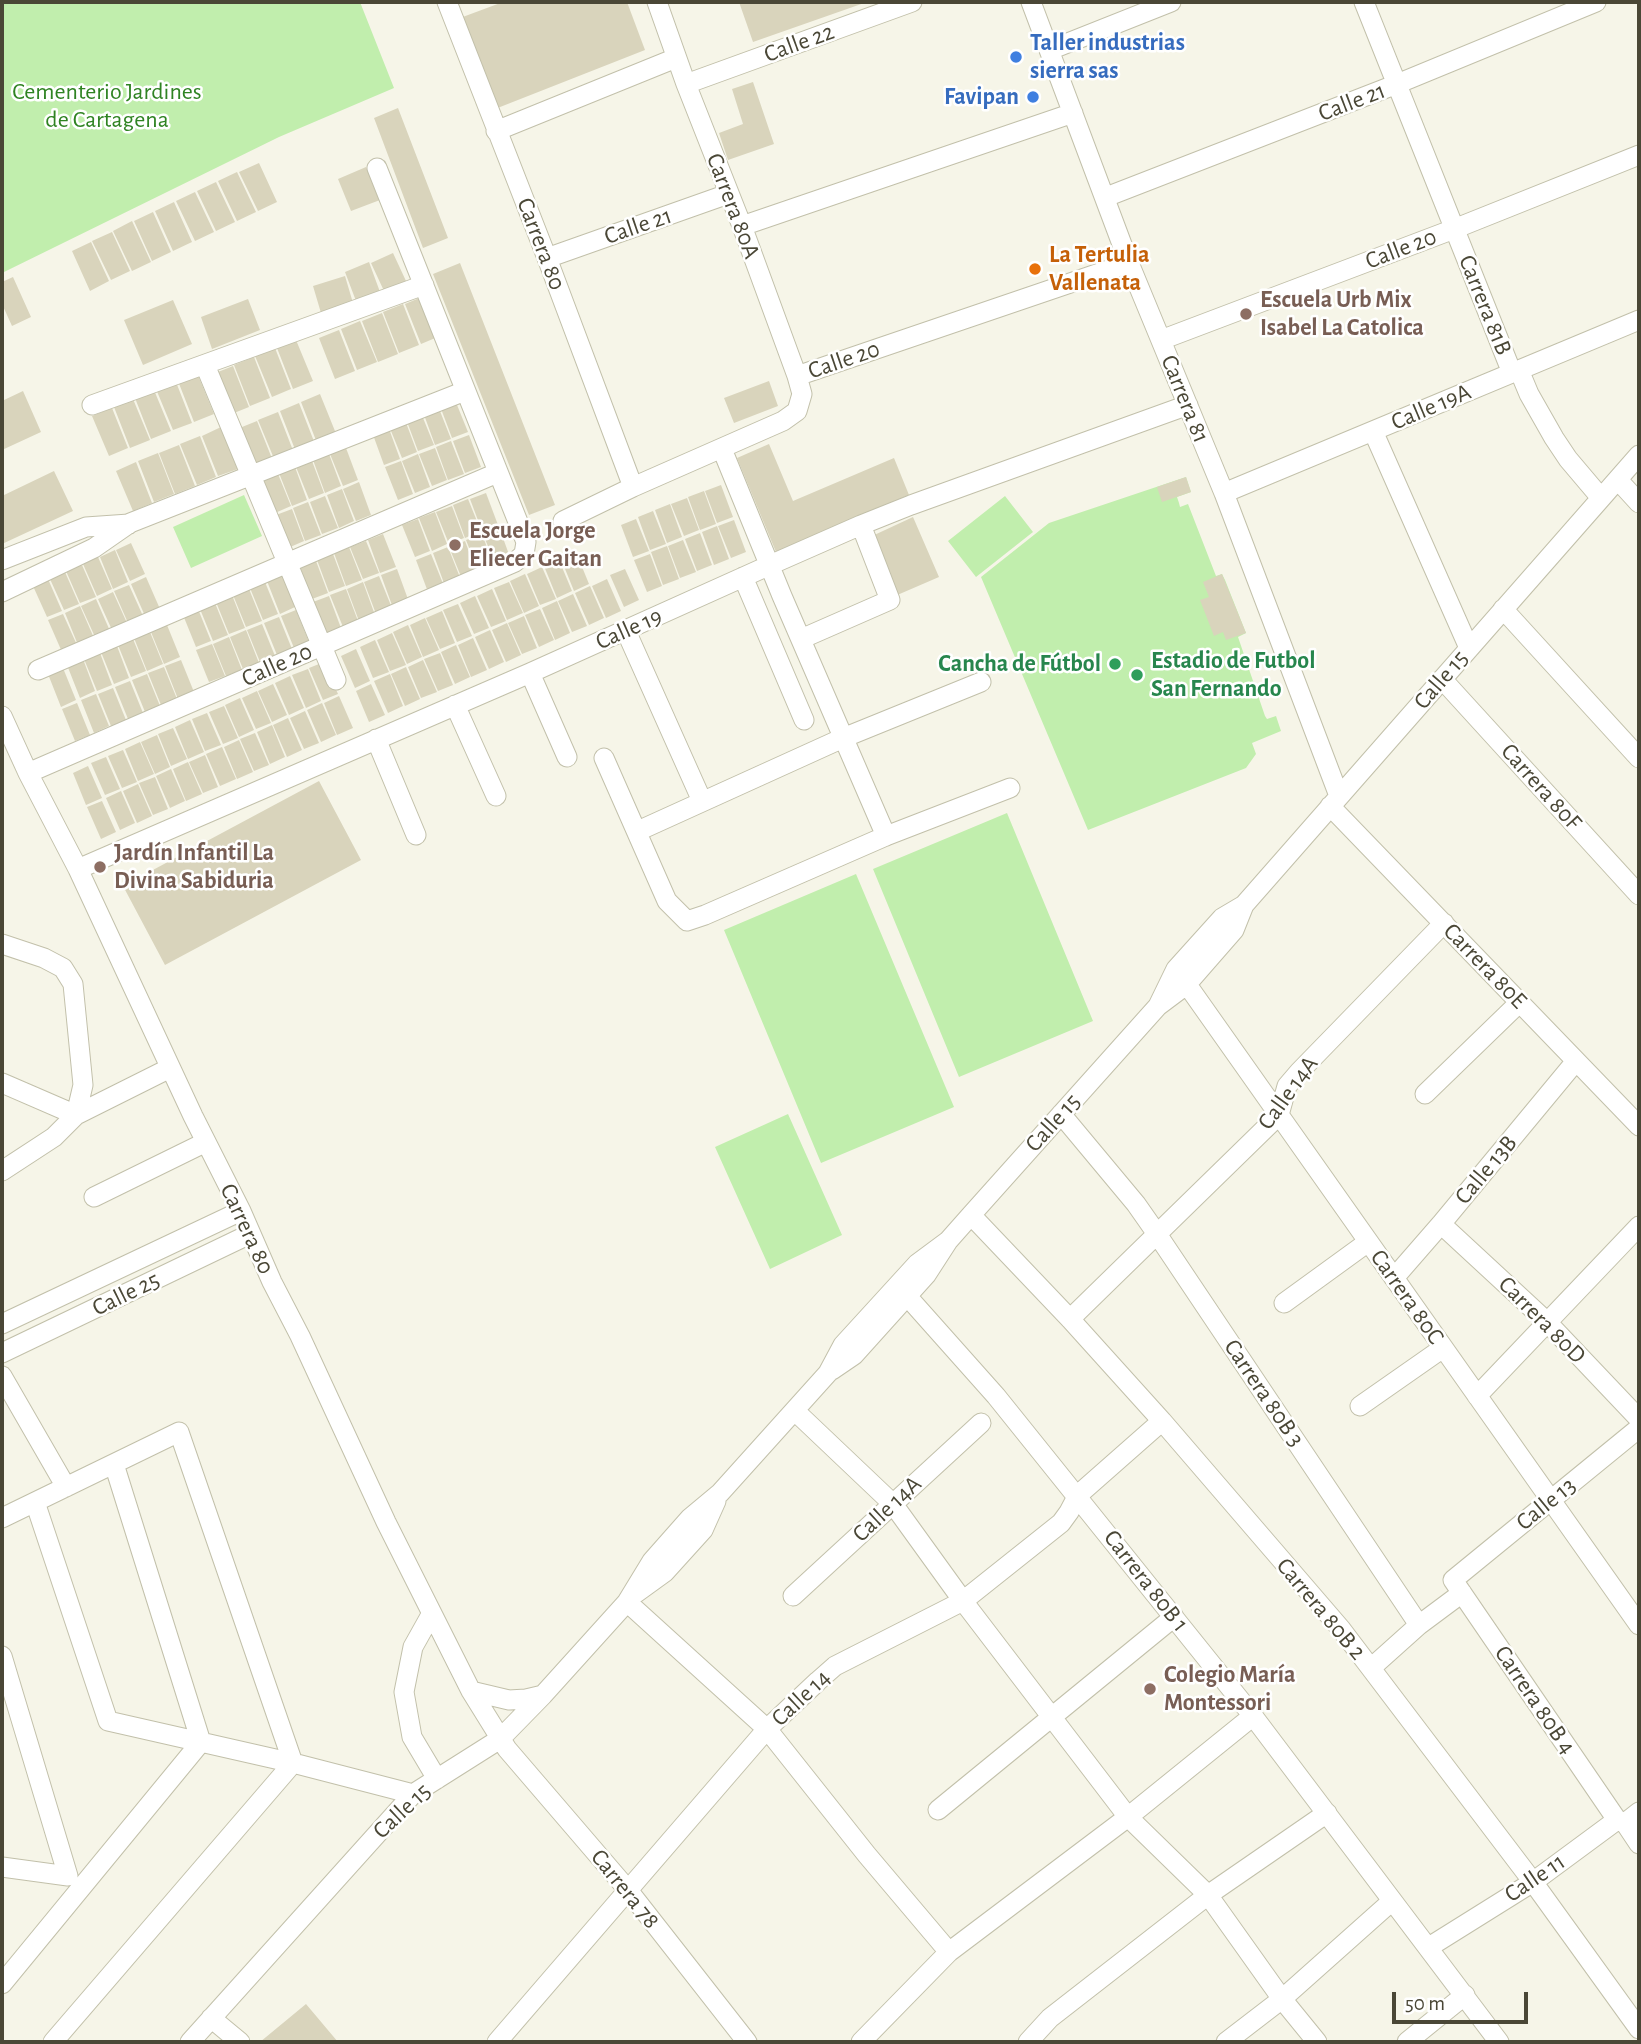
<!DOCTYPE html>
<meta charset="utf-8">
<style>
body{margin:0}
#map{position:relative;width:1641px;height:2044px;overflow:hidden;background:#f6f5e8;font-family:"Alegreya Sans",sans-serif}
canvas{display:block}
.frame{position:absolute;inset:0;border:4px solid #4a4736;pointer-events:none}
.scale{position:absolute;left:1392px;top:1992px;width:136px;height:32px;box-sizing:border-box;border:4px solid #4a4736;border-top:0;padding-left:9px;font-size:21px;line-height:24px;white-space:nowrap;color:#4a4736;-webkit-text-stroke:5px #fff;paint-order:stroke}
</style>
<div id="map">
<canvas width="1641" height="2044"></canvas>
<div class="frame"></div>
<div class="scale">50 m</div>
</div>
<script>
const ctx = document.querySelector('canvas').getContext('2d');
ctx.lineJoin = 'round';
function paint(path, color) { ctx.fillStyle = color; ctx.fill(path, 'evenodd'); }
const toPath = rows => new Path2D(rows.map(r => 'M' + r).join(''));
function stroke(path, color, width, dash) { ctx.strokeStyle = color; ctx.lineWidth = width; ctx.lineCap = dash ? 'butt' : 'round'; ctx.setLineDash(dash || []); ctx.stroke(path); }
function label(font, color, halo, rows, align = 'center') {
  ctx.font = font + ' "Alegreya Sans",sans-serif'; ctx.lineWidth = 5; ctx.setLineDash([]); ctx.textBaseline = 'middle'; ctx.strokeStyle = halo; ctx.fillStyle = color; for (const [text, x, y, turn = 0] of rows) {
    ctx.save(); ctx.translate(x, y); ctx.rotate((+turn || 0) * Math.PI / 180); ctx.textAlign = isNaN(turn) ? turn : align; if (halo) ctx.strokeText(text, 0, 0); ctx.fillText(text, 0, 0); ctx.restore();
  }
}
const green = toPath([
 [2,2,360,2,394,88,279,137,2,273],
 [1186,477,1191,492,1177,497,1179,503,1180,507,1188,504,1216,576,1222,574,1225,580,1246,633,1238,637,1265,716,1267,719,1276,716,1281,731,1252,743,1256,754,1246,768,1088,830,981,577,1049,523],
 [244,495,262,536,191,568,173,527],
 [1005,496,1033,532,976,577,948,541],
 [1007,813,1093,1021,959,1077,873,869],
 [856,874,954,1107,821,1163,724,930],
 [788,1114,842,1235,770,1269,715,1147]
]);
const building = toPath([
 [503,2,627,2,645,50,495,109,460,18],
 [739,2,867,2,753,42],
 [753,82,774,144,728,160,719,133,743,124,732,89],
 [398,108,448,238,423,248,374,118],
 [259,163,277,202,258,211,239,172],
 [366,167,380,200,351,211,338,179],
 [237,172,256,212,237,221,218,181],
 [216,182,235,222,216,231,197,191],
 [195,192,214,232,195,241,176,201],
 [174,202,192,242,173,251,155,211],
 [153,212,171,252,152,261,134,221],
 [132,221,151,262,132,271,113,231],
 [112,232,130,271,111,280,92,241],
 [91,242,109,281,90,291,72,251],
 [393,253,406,281,384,291,371,263],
 [369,262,380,292,356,301,345,272],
 [460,263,555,505,529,515,433,274],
 [345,276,353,303,321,313,313,286],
 [13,277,31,317,12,326,2,304,2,282],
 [424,296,440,336,421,344,405,304],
 [248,299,260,330,212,349,201,317],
 [173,300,192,344,143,365,124,320],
 [403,304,419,345,399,353,383,312],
 [382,313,398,354,378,362,362,321],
 [360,321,377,362,357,370,341,329],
 [339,330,355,371,335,379,319,338],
 [296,340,313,381,293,389,277,348],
 [275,348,291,389,272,397,255,356],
 [254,357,270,398,250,406,234,365],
 [233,366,249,407,229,415,213,374],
 [197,373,214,414,194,422,178,381],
 [769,381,778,406,734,423,724,398],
 [176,382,192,423,173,430,156,389],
 [154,390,171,431,151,439,135,398],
 [23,391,41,432,2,450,2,401],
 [320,394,337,436,317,443,301,402],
 [133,399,150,440,130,448,114,407],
 [455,400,468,432,452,438,440,406],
 [299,403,315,444,296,452,280,411],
 [438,406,451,439,435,445,423,412],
 [112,408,128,448,109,456,92,416],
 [278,412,294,453,275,461,258,420],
 [421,413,434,445,418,451,406,419],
 [405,420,417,452,402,458,389,426],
 [257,421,273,461,253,469,237,429],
 [388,426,400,459,384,465,372,432],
 [221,427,238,469,218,476,202,436],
 [469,435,481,467,465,473,453,441],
 [200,436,216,477,197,485,180,444],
 [451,441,464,474,448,480,436,447],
 [769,444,793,501,894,458,909,495,776,552,737,458],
 [179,445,195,486,175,494,159,453],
 [346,448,358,480,343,486,330,454],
 [435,448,447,480,432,486,419,454],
 [158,453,174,494,154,502,138,461],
 [329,454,341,486,325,493,313,460],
 [418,454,430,487,415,493,402,461],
 [312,461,324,493,309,499,296,467],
 [401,461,413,494,398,500,385,467],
 [136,462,152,503,133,511,116,471],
 [295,467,307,500,292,506,279,473],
 [54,471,73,511,2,544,2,496],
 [278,474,291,506,275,513,263,480],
 [1186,477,1191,492,1162,502,1157,487],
 [359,482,371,515,356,521,343,489],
 [721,485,733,517,717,523,705,491],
 [342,489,354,521,339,528,327,495],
 [704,491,716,524,700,530,688,497],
 [486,493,498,525,482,531,470,499],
 [325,496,338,528,322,534,310,502],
 [687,498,699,530,684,536,671,504],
 [468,499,481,531,465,538,453,505],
 [308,502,321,535,305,541,293,508],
 [670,504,682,537,667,543,655,510],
 [452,506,464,538,449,544,436,512],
 [292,509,304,541,288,548,276,515],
 [653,511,666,544,650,550,638,517],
 [435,512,447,544,432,551,419,518],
 [913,517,939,577,895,596,870,537],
 [418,519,430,551,415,557,402,525],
 [636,519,649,551,633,557,621,525],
 [734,520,746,552,731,558,718,526],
 [717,526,729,559,714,565,702,532],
 [499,527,511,560,496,566,483,534],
 [700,533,712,565,697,571,685,539],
 [383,534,396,567,380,573,368,540],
 [482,534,494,566,479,573,466,540],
 [683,540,696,572,680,578,668,546],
 [366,541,379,573,363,579,350,547],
 [465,541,477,573,462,579,449,547],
 [131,543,145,574,130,581,116,550],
 [667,546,679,579,663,585,651,552],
 [349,547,362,580,346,586,334,553],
 [448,547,461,580,445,586,433,553],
 [115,550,128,582,113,589,100,557],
 [576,552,589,584,574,591,561,559],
 [333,554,345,586,329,592,317,560],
 [431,554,444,586,428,592,416,560],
 [650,554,662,586,647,592,634,560],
 [98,557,112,589,97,596,83,564],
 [559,560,572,591,557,598,544,566],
 [316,561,328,593,312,599,300,567],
 [82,565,96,597,80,603,66,571],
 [542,567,556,599,540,605,527,574],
 [397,569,409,602,393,608,381,575],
 [625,569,639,600,624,607,610,575],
 [65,572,79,604,64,610,50,579],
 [525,574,539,606,524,613,510,581],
 [1222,574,1246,633,1226,640,1223,632,1214,636,1200,600,1209,597,1203,582],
 [282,575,295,607,280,614,267,581],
 [379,576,392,608,376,614,364,582],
 [146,577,160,609,145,616,131,584],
 [48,579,62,611,47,617,33,586],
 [607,579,621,611,606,618,592,586],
 [265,582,278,614,263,620,250,588],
 [363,582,375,615,359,621,347,589],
 [509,582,523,613,507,620,494,588],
 [129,585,143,616,128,623,114,591],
 [590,586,604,618,589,625,575,593],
 [249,589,262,621,246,627,233,595],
 [346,589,358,621,343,627,330,595],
 [492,589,506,621,491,627,477,596],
 [113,592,127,623,112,630,98,599],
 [573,594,587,626,572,632,558,601],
 [232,595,245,628,229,634,216,602],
 [329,596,341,628,326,634,313,602],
 [475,596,489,628,474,634,460,603],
 [96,599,110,631,95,637,81,606],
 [557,601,570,633,555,640,542,608],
 [215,603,228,635,213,641,200,609],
 [458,604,472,636,457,642,443,610],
 [80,606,94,638,78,645,65,613],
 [198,609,211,641,196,647,183,615],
 [540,609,554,640,539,647,525,615],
 [296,610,309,642,294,648,281,616],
 [442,611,455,643,440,649,426,618],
 [63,614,77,645,62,652,48,620],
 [524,616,537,648,522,654,508,623],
 [279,617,292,649,277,655,264,623],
 [425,618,439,650,423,657,410,625],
 [507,623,521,655,506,662,492,630],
 [262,624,275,656,260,662,247,630],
 [167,625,180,657,164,664,151,632],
 [408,625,422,657,407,664,393,632],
 [246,630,259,663,243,669,230,637],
 [490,630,504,662,489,669,475,637],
 [150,632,163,664,147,671,134,638],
 [392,633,406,665,390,671,377,640],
 [229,637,242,670,226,676,213,644],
 [473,638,487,670,471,677,458,645],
 [133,639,146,671,131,677,118,645],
 [375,640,389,672,373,678,360,647],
 [212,644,225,676,209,682,196,650],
 [456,645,470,677,455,684,441,652],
 [117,646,129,678,114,684,101,652],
 [356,649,370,681,355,688,341,656],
 [100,653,112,685,97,691,84,659],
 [440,653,453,685,438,691,424,659],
 [83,659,95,691,80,698,67,665],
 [181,660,194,692,178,699,165,666],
 [423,660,437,692,421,698,408,667],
 [324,662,338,694,323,700,309,668],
 [164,667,177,699,161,705,148,673],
 [406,667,420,699,405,706,391,674],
 [63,668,76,700,61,707,48,674],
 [308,669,321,701,306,708,292,675],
 [147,674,160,706,145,712,132,680],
 [390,674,403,706,388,713,374,681],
 [290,676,304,708,289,715,275,683],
 [130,681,143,713,128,719,115,687],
 [273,684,287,715,272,722,258,691],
 [371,684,385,715,369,722,356,691],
 [113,688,126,720,111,726,98,694],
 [257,691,271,723,256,729,242,698],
 [96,694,109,726,94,733,81,700],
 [339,696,353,728,337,735,324,703],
 [240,698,254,730,239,737,225,705],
 [77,703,90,735,75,741,62,709],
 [322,703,336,735,321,742,307,710],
 [224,706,238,738,223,744,209,712],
 [305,711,319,743,304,749,290,718],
 [207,713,221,745,205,751,192,719],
 [288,718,302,750,287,757,273,725],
 [190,720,204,752,188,759,175,727],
 [272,725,285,757,270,764,257,732],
 [173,728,187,759,171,766,158,734],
 [255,733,269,765,254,771,240,739],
 [157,735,170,767,155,774,141,742],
 [239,740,253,772,237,779,224,747],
 [140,742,154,774,138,781,125,749],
 [222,747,236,779,220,786,206,754],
 [123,750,137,782,122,788,108,756],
 [205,755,218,787,203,793,189,762],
 [106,757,120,789,105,795,91,763],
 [188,762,202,794,186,801,173,769],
 [88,766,102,798,86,805,73,773],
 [171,769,185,801,170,808,156,776],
 [155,777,168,809,153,815,139,783],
 [319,781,361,860,165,965,123,886],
 [138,784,152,816,137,823,123,791],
 [121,791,135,823,120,830,106,798],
 [102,801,116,832,101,839,87,807],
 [306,2004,338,2042,260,2042]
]);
const minor = toPath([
 [447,2,547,258,633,487],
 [1031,2,1129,263,1224,493,1339,796],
 [1364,2,1512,373],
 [1050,50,1171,2],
 [686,84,912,2],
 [496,131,676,58],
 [1106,197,1397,84,1596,2],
 [742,226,1073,113],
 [547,258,728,194],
 [1161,340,1454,229,1639,155],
 [205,365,336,680],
 [1519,370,1529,394,1554,438,1568,459,1601,498],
 [797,376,1129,263],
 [92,405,424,285],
 [1373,431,1469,648],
 [722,449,782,596,886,836],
 [1618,480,1639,503],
 [1224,493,1639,320],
 [563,521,633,487,783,421,797,411,802,394,797,376,742,226,686,84,657,2],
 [2,560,86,527,129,524],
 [743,577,804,720],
 [2,592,94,548,130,523,465,391],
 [1503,609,1639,758],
 [626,631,702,801],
 [801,639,890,600,861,525],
 [38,670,497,473],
 [530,673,567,757],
 [1442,679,1639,895],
 [455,705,496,796],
 [2,716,28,773,78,869,193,1116,241,1211,272,1282,300,1336,386,1522,471,1691,507,1749,628,1890,747,2042],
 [376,739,416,835],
 [604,758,667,901,687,921,705,915,886,836,1010,788],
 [28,773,515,562,524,554,526,542,377,168],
 [1330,806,1639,1126],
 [638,831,843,738,981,682],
 [78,869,530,673,770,565,861,525,911,505,1188,405],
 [2,944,44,958,63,968,73,984,83,1085,76,1115],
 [1176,969,1639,1625],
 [1158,1006,1176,969,1222,918,1244,905,1639,455],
 [2,1083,76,1115],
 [1425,1094,1520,1002],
 [1061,1114,1136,1204,1157,1234,1419,1625],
 [2,1171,54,1137,76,1115,170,1068],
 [94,1197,206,1142],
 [971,1215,1070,1319,1162,1421,1341,1629,1533,1882,1639,2029],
 [1441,1224,1547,1322,1639,1419],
 [1394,1278,1441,1224,1576,1061],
 [907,1296,996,1396,1253,1716,1499,2042],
 [1284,1303,1368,1242],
 [1070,1319,1279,1115,1287,1086,1299,1072,1444,923],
 [2,1324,241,1211],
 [2,1353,250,1234],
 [832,1370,854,1355,926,1275,948,1241,971,1215,1158,1006,1186,985,1234,930,1244,905],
 [2,1376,66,1487],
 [1477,1396,1639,1226],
 [1360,1406,1443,1348],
 [795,1411,893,1504,963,1601,1128,1817,1208,1895,1282,1999,1317,2042],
 [35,1502,108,1721,293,1763,413,1794],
 [2,1518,179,1432,293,1763],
 [636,1593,665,1572,703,1530,716,1501],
 [793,1596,981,1423],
 [627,1602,767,1729,867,1855,949,1952],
 [432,1613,413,1647,404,1692,412,1737,437,1779],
 [2,1656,68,1876,2,1867],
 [1371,1668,1419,1625,1462,1593],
 [471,1691,509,1700,526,1699,543,1695],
 [938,1810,1174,1617],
 [1617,1820,1453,1580,1639,1428],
 [1625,1823,1639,1844],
 [1429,1947,1533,1882,1617,1820,1625,1823,1639,1812],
 [2,1984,201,1742,114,1464],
 [211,2018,240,2042],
 [53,2042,293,1763],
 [190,2042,413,1794,500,1739,543,1695,627,1602,652,1561,690,1518,720,1493,828,1373,843,1345,917,1264,948,1241],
 [497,2042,767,1729,818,1681,835,1666,963,1601,1061,1523,1069,1512,1078,1495,1162,1421],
 [861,2042,949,1952,1128,1817,1253,1716],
 [1028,2042,1050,2018,1208,1895,1327,1813],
 [1226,2042,1282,1999,1392,1901],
 [1407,2042,1465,1995]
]);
const markers = [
 [1016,57,7,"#3f7fe0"],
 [1033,97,7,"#3f7fe0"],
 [1035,269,7,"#e8710a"],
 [1246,314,7,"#8d6e63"],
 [455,545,7,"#8d6e63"],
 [1115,664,7,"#2e9e5b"],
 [1137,675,7,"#2e9e5b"],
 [100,867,7,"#8d6e63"],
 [1150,1689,7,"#8d6e63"]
];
const streetNames = [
 ["Calle 22",799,43,-20],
 ["Calle 21",1352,102,-21],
 ["Carrera 80A",733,206,69],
 ["Calle 21",638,226,-19],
 ["Carrera 80",541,244,69],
 ["Calle 20",1401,249,-21],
 ["Carrera 81B",1485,305,68],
 ["Calle 20",844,360,-19],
 ["Carrera 81",1185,399,68],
 ["Calle 19A",1431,407,-23],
 ["Calle 19",629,629,-24],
 ["Calle 20",277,665,-24],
 ["Calle 15",1441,680,-49],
 ["Carrera 80F",1541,787,48],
 ["Carrera 80E",1485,966,46],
 ["Calle 14A",1288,1093,-54],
 ["Calle 15",1053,1123,-48],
 ["Calle 13B",1486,1170,-50],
 ["Carrera 80",247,1229,65],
 ["Calle 25",126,1294,-26],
 ["Carrera 80C",1407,1297,55],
 ["Carrera 80D",1542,1320,45],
 ["Carrera 80B 3",1264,1393,56],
 ["Calle 13",1546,1504,-39],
 ["Calle 14A",887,1509,-43],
 ["Carrera 80B 1",1146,1581,52],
 ["Carrera 80B 2",1321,1609,50],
 ["Calle 14",801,1698,-43],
 ["Carrera 80B 4",1535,1700,56],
 ["Calle 15",402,1811,-43],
 ["Calle 11",1535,1878,-34],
 ["Carrera 78",625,1889,51]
];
const shopNames = [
 ["Taller industrias",1030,43],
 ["sierra sas",1030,71],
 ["Favipan",1019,97,"right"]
];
const parkNames = [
 ["Cementerio Jardines",107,92],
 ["de Cartagena",107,120]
];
const foodNames = [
 ["La Tertulia",1049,255],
 ["Vallenata",1049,283]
];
const educationNames = [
 ["Escuela Urb Mix",1260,300],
 ["Isabel La Catolica",1260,328],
 ["Escuela Jorge",469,531],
 ["Eliecer Gaitan",469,559],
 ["Jardín Infantil La",114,853],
 ["Divina Sabiduria",114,881],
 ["Colegio María",1164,1675],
 ["Montessori",1164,1703]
];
const leisureNames = [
 ["Estadio de Futbol",1151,661],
 ["San Fernando",1151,689],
 ["Cancha de Fútbol",1101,664,"right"]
];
paint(green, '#c1eead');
paint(building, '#d9d4bc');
stroke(minor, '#c2c0aa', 21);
stroke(minor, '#fff', 19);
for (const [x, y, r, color] of markers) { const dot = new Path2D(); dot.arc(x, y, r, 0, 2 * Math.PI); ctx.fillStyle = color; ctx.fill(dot); stroke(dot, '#fff', 2.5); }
label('24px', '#4a4736', '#fff', streetNames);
label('bold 24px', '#366cbe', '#fff', shopNames, 'left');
label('24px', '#2f8322', '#fff', parkNames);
label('bold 24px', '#c56008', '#fff', foodNames, 'left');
label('bold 24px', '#785e54', '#fff', educationNames, 'left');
label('bold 24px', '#27864d', '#fff', leisureNames, 'left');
</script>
